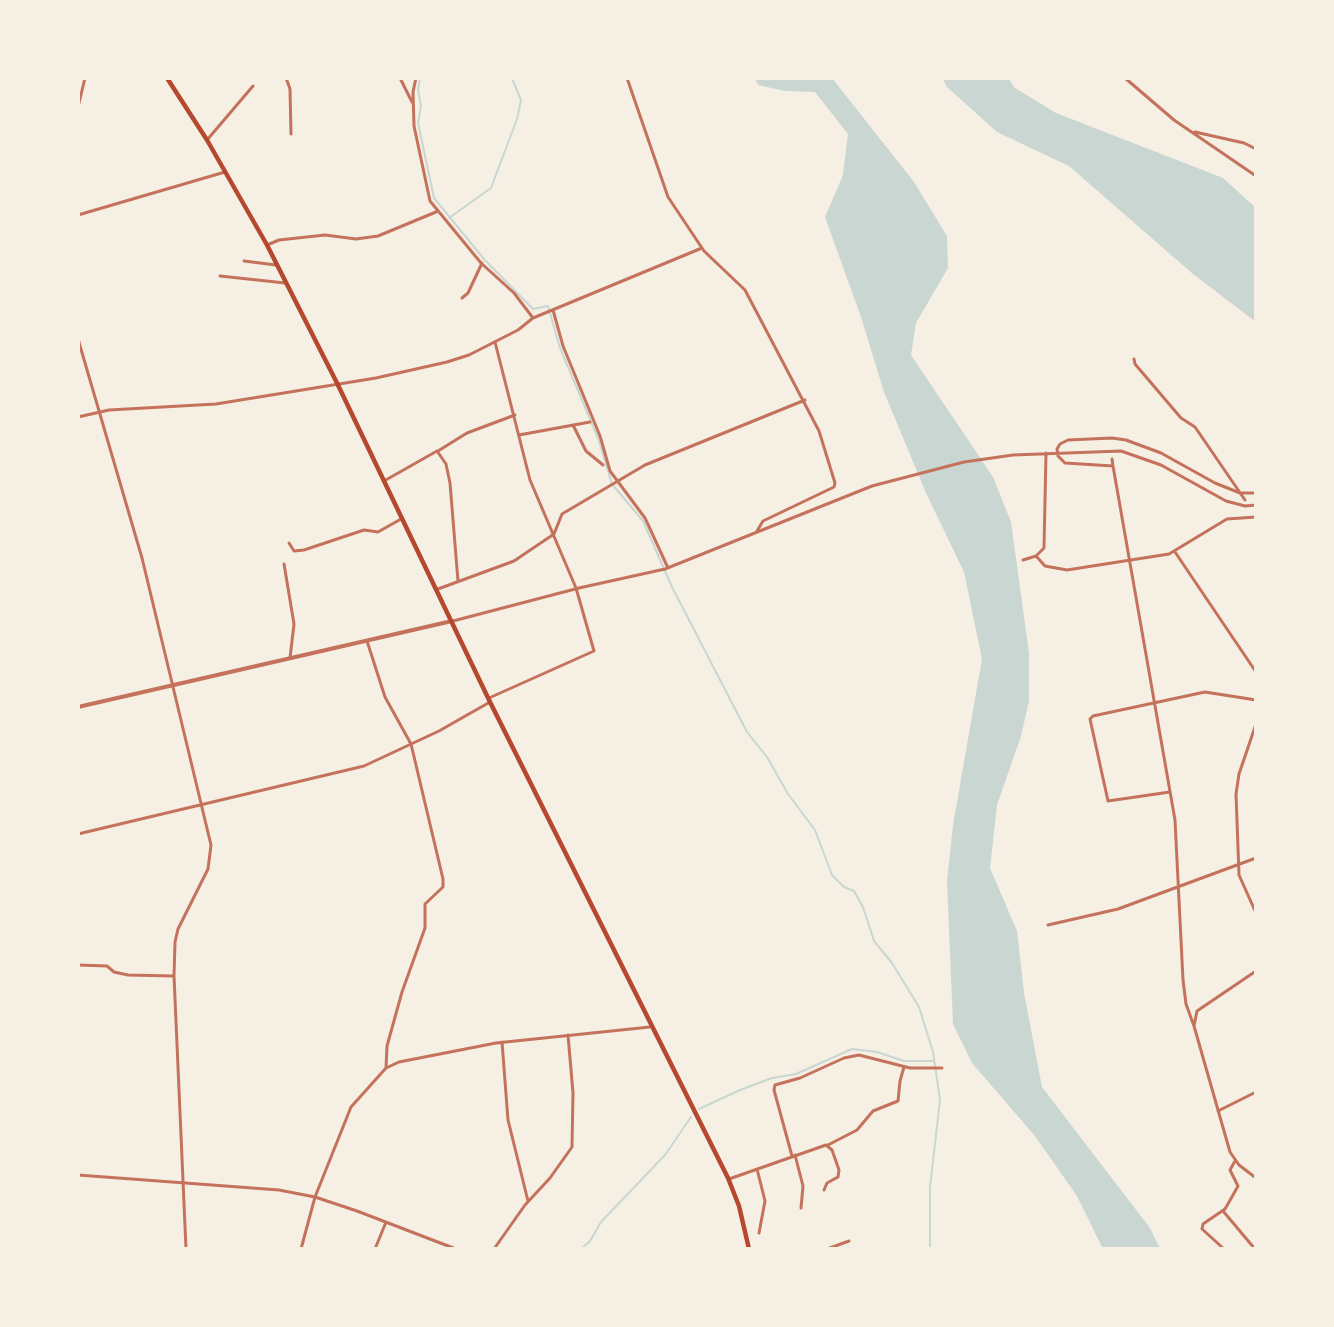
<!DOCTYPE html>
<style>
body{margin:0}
#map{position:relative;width:1334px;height:1327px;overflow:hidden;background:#f6efe4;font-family:Roboto,sans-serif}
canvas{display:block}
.frame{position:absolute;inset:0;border:80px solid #f6efe4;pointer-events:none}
</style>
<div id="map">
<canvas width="1334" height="1327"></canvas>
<div class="frame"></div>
</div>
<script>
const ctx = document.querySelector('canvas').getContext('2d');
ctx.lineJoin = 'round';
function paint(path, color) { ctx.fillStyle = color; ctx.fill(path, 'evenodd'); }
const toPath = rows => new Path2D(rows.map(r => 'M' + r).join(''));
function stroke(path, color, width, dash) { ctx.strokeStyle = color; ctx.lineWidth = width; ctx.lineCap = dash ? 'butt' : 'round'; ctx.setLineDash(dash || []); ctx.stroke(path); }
const water = toPath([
 [755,78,832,78,914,182,947,236,948,268,916,323,911,355,993,477,1011,522,1029,653,1029,701,1021,736,997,805,990,868,1017,931,1024,993,1042,1087,1150,1228,1160,1249,1103,1249,1077,1196,1035,1136,972,1063,953,1024,947,881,953,825,982,659,964,572,926,493,884,392,861,317,825,217,843,175,848,134,815,92,785,91,758,85],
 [942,78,1008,78,1015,88,1056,113,1223,178,1256,208,1256,322,1193,274,1069,166,997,132,947,87]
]);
const stream = toPath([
 [420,78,418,90,421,106,418,123,434,198,484,259,533,309,548,306,560,348,598,438,612,484,643,521,672,587,747,732,767,757,788,794,815,830,832,875,844,887,854,891,863,907,874,941,892,963,919,1007,933,1052,940,1100,930,1187,930,1249],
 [449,218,491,188,517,119,521,100,512,78],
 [699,1109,740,1090,772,1078,796,1074,852,1049,877,1052,904,1061,934,1061],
 [581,1249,590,1241,601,1222,665,1155,691,1117]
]);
const minor = toPath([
 [286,78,290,89,291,134],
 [400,78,412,102],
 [416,78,413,92,414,126,430,201,481,263,514,293,533,318],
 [627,78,668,197,704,251,745,290,819,431,835,483,834,487,763,521,757,531],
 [1125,78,1174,120,1256,176],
 [78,107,85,78],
 [1195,132,1244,143,1256,149],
 [207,140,253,86],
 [78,215,225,172],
 [267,245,279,240,325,235,356,239,378,236,436,212],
 [244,261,276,265],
 [220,276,285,283],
 [462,298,468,293,482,263],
 [553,310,563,346,600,436,610,471,645,518,668,568],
 [78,339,142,558,211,845,208,869,178,929,175,942,174,976,186,1249],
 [1134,359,1135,364,1181,418,1195,427,1245,500],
 [78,417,109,410,216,404,376,378,447,362,469,355,518,330,533,318,702,248],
 [573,425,586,451,603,465],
 [519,435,590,422],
 [438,451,467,433,515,415],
 [1112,459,1113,466],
 [384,481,437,451,446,464,450,483,458,581],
 [289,543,294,551,304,550,364,530,378,532,401,519],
 [1175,552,1256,672],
 [1036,556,1045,566,1067,570,1169,554,1227,519,1256,517],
 [1023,560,1036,556,1044,548,1046,453],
 [284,564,294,624,290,658],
 [438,589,514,561,554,534,562,514,645,465,805,400],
 [453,621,579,588,665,569,872,486,964,462,1013,455,1121,451,1161,465,1226,501,1245,506,1256,505],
 [367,641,385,697,411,744,443,879,443,887,425,904,425,928,402,992,387,1046,386,1068],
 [489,698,594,651,576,588,530,480,495,342],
 [1256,724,1239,774,1236,794,1239,875,1256,913],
 [1170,792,1108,801,1090,719,1093,716,1205,692,1256,700],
 [78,834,364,766,439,731,490,702],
 [1048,925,1118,909,1256,858],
 [78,965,107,966,114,972,128,975,174,976],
 [1256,971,1197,1011,1194,1026,1230,1152,1239,1165,1256,1178],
 [1194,1026,1186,1004,1183,980,1175,820,1113,466,1065,463,1058,456,1057,449,1060,444,1068,440,1112,438,1126,440,1161,453,1215,483,1240,493,1256,493],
 [502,1042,508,1120,528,1201],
 [1218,1111,1256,1092],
 [828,1145,857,1130,873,1111,898,1101,900,1081,904,1067],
 [795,1155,803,1186,801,1208],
 [792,1156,774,1090,775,1085,800,1078,844,1058,859,1055,910,1068,942,1068],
 [757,1169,765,1201,759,1233],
 [78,1175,279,1190,315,1197,357,1211,456,1249],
 [729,1179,826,1145,832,1150,839,1170,838,1177,827,1183,824,1190],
 [1223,1211,1255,1249],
 [301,1249,315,1197,351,1107,386,1068,399,1062,496,1043,650,1027],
 [375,1249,386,1222],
 [494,1249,525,1205,550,1178,572,1147,573,1093,568,1035],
 [827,1249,849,1241],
 [1224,1249,1202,1229,1203,1224,1225,1209,1233,1195,1238,1186,1230,1170,1235,1161]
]);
const tertiary = toPath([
 [78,707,452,621]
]);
const primary = toPath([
 [167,78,207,140,267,245,337,383,490,702,728,1178,739,1206,749,1249]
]);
paint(water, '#c9d6d2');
stroke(stream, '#c9d6d2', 2);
stroke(minor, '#c5725c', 3);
stroke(tertiary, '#c5725c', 4);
stroke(primary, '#b5482f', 4.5);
</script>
